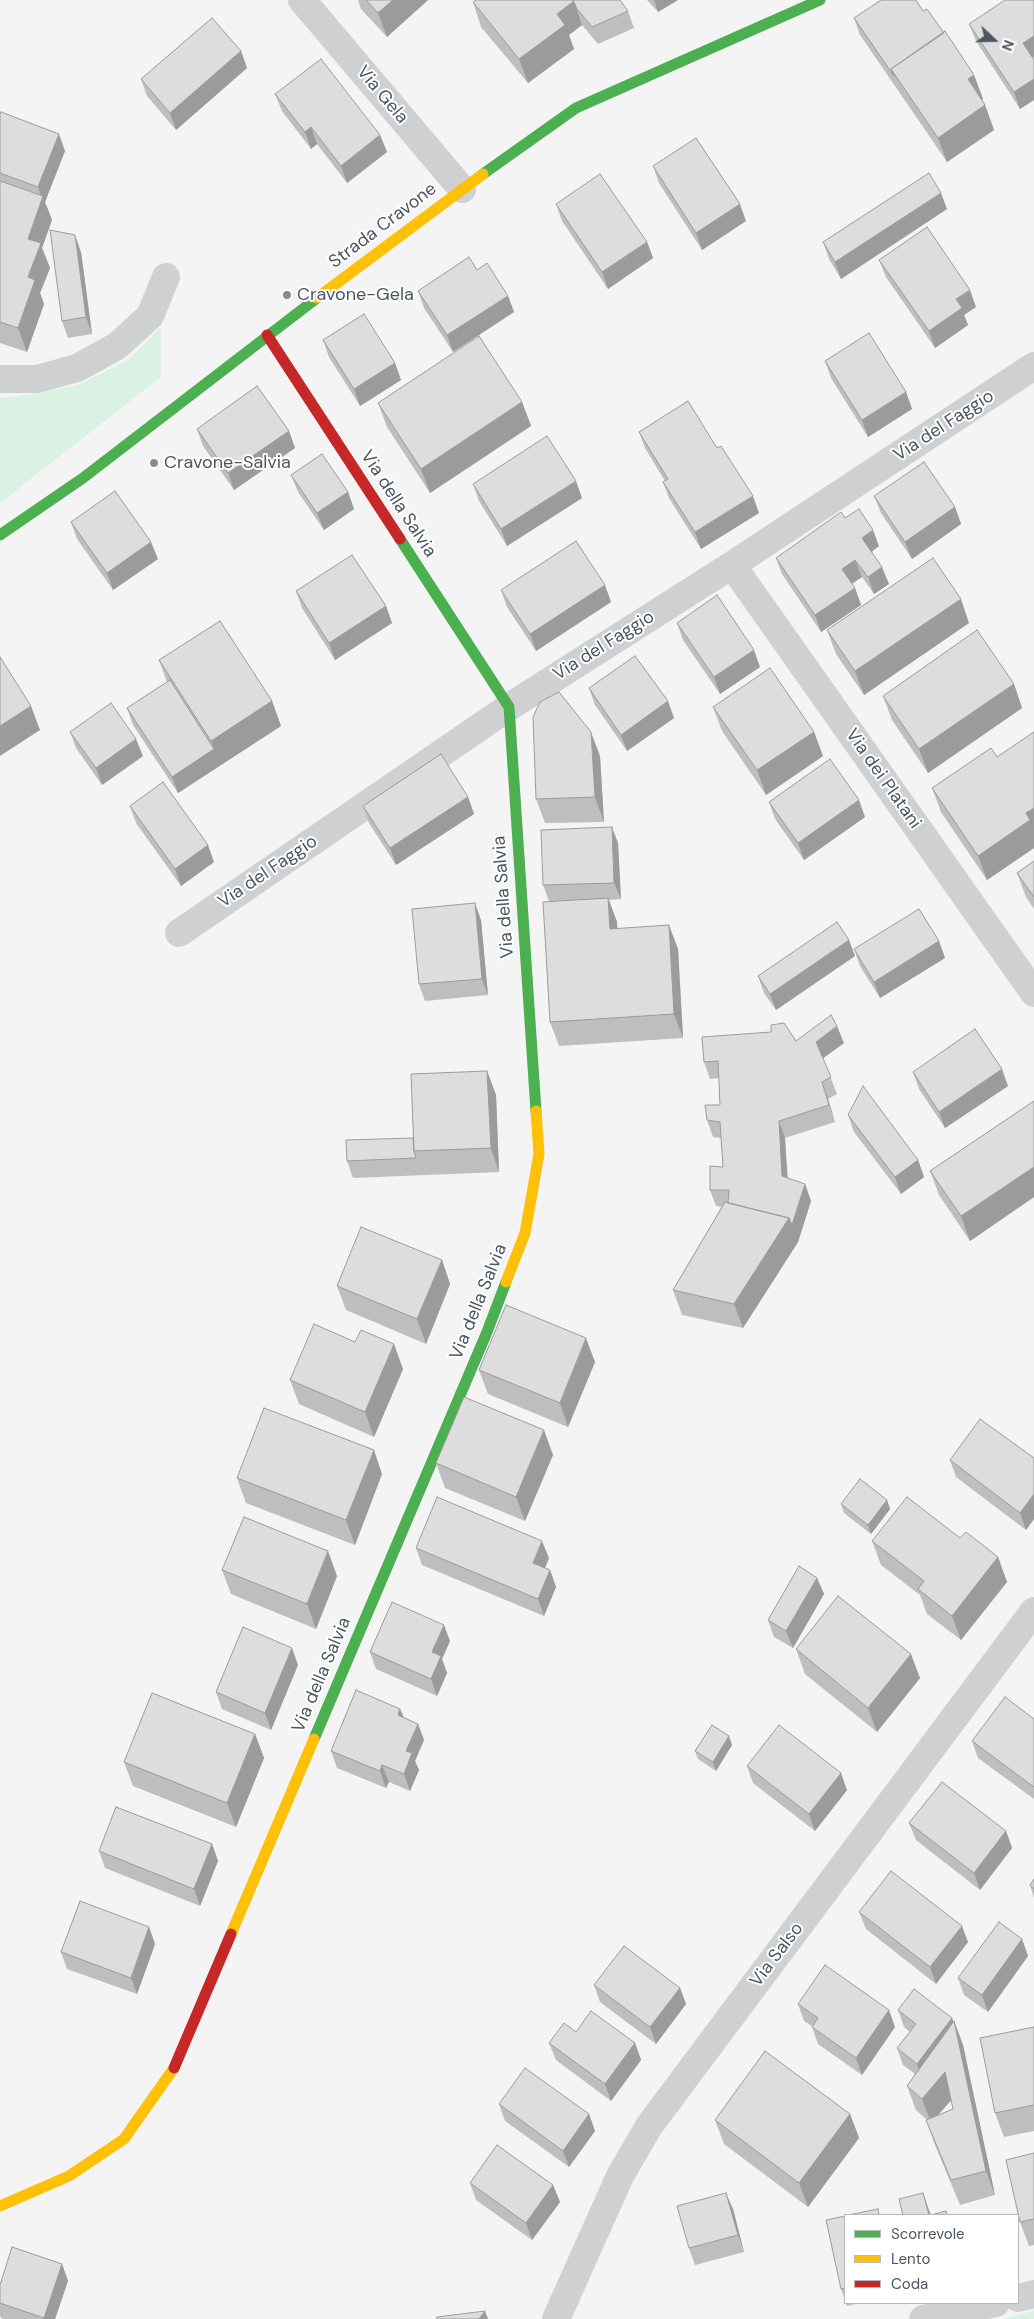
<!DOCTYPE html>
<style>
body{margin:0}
#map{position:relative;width:1034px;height:2319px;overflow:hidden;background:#f4f4f4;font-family:"DM Sans",sans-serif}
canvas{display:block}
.legend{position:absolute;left:844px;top:2214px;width:175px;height:90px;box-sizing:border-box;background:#fff;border:1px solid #b7bbc0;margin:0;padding:6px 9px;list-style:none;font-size:15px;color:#4a5661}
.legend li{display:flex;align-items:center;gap:10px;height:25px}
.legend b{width:25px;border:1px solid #b7bbc0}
.north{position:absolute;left:969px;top:15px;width:50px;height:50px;-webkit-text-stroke:4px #fff;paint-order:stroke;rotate:111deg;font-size:14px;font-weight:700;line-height:20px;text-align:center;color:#4a5661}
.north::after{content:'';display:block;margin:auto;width:18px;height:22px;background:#4a5661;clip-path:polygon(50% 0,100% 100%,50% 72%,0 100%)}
</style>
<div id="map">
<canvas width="1034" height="2319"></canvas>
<ul class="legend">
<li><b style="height:6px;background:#4caf50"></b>Scorrevole</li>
<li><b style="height:6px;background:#ffc107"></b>Lento</li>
<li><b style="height:6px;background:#c62828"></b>Coda</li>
</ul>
<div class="north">N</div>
</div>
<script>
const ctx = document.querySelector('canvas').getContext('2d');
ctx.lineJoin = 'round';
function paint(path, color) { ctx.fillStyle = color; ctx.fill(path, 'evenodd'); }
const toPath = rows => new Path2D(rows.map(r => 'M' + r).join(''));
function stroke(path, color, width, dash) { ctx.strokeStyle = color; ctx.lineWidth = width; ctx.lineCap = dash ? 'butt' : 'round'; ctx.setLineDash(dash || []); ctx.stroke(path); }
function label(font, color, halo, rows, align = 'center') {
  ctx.font = font + ' "DM Sans",sans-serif'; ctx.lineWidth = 4; ctx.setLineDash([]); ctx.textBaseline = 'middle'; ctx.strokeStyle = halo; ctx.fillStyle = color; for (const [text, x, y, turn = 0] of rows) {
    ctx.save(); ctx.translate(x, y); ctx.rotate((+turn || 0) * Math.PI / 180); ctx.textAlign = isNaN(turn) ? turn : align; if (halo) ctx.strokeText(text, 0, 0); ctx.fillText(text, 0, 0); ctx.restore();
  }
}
const green = toPath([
 [161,327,161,377,0,503,0,397,8,398,78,385,128,360],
 [1034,2311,1034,2319,1002,2319]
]);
const street = toPath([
 [302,0,462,189],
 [0,379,37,379,77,368,117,346,150,316,166,277],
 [732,565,1034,993],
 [179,933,509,707,732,565,1034,366],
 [1018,2298,1034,2294],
 [556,2319,620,2176,649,2126,1034,1611],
 [923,2319,996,2303]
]);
const fast = toPath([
 [483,174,576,108,820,0],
 [0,535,83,478,317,298],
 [400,539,509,707,536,1111],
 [314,1739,487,1332,506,1282]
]);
const slow = toPath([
 [317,298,483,174],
 [506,1282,525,1233,539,1154,536,1111],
 [231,1934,314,1739],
 [0,2206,69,2176,124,2139,174,2068]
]);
const jam = toPath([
 [267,335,400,539],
 [174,2068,231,1934]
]);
const wall = toPath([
 [358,0,428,0,387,37,361,9],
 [647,0,678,0,658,12],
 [1034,0,1034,57,1032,58,1034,60,1034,100,1020,109,976,41,969,24],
 [473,2,628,11,634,28,598,44,582,25,569,35,574,49,528,83,481,27],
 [923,11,944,33,974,75,983,99,982,100,985,105,994,130,947,162,860,35,854,18],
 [241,51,247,68,176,130,147,96,141,79],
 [275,94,380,135,387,152,347,183,317,144,311,149,282,111],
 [0,114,65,151,45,202,52,220,42,248,50,268,40,293,44,304,27,352,0,343],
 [653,166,746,221,702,250,659,183],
 [556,204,647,242,653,258,608,289,562,221],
 [947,209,841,279,829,259,823,242],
 [81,252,92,334,68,338,62,321],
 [879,260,976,307,964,315,968,325,935,348,886,277],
 [477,270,508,296,514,312,453,352,424,308,418,291],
 [323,340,395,363,401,380,360,406,329,357],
 [825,361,906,392,912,409,868,437,831,378],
 [522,402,531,426,430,493,387,427,378,403],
 [197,429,289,431,295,448,234,490,203,446],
 [639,432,759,513,701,549,669,498,663,482,665,481,645,448],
 [291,475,348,492,354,509,324,530,298,492],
 [473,484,582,498,507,546,479,501],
 [874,496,955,507,961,524,912,559,881,513],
 [845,518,879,546,872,552,889,584,874,594,862,577,852,584,855,588,861,605,821,632,782,574,776,558],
 [71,522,158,559,113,590,77,539],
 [501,590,611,602,536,651,507,607],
 [296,591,386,606,392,623,335,660,302,608],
 [677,623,760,667,720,694,683,640],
 [969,623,864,695,836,654,827,630],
 [159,660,272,701,281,726,178,793,133,725,127,708,167,682],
 [1014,684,1022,708,928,773,892,720,883,696],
 [589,688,674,718,627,751,595,705],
 [713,707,814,732,823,756,766,795,722,731],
 [70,732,143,756,102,785,76,748],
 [1034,732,1034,848,987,880,941,812,932,788,997,757],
 [600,756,604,822,545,823,536,799],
 [468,797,474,814,396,865,369,823,363,806],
 [769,802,865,817,804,860,775,819],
 [130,806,214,862,181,886,136,823],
 [618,843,621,899,609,900,617,922,617,928,678,949,683,1038,559,1046,550,1022,549,901,543,885],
 [1034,861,1034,909,1026,897,1017,873],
 [481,920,488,995,425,1001,419,984],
 [939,941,945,958,880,998,860,966,854,949],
 [855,956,776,1010,764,993,758,976],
 [796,1041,844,1043,823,1058,837,1094,828,1099,835,1122,785,1138,788,1178,805,1184,811,1201,798,1242,743,1328,682,1315,673,1290,722,1207,716,1206,710,1190,723,1167,721,1138,713,1137,707,1120,720,1105,719,1078,710,1079,704,1062],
 [487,1071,496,1095,499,1172,353,1178,347,1161,413,1138],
 [913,1072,1008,1086,945,1128,919,1089],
 [1034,1101,1034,1197,970,1241,939,1195,930,1171],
 [848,1115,918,1160,924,1177,901,1194,854,1132],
 [442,1260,450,1284,426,1344,346,1310,337,1286],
 [595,1362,568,1427,488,1394,479,1370],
 [403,1369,374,1437,299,1404,290,1380],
 [553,1455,525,1521,445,1488,436,1463],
 [1034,1458,1034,1519,1026,1530,956,1477,950,1460],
 [382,1474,355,1545,246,1503,237,1478],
 [887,1500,890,1509,871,1534,844,1513,841,1504],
 [960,1538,998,1557,1007,1582,961,1640,927,1614,920,1595,881,1565,872,1541],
 [416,1548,549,1558,545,1568,550,1570,556,1587,544,1616,422,1565],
 [222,1570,337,1576,316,1629,231,1594],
 [817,1578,824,1594,793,1648,774,1637,768,1620],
 [450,1641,442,1659,447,1673,437,1696,376,1669,370,1652],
 [796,1649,920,1678,877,1732,805,1674],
 [298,1665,271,1730,222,1709,216,1692],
 [400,1709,404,1718,418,1724,424,1740,415,1761,419,1770,410,1791,389,1782,386,1788,337,1768,331,1751],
 [1034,1719,1034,1799,978,1758,972,1741],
 [255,1734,264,1758,236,1827,133,1786,124,1762],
 [732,1745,716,1771,698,1759,695,1751],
 [747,1766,847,1790,815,1831,753,1783],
 [909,1823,1006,1831,1012,1848,980,1890,916,1840],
 [212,1844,218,1861,200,1906,105,1868,99,1851],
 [1034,1879,1034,1898,1030,1885],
 [859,1912,968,1942,936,1984,866,1929],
 [149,1927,155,1944,137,1994,67,1969,61,1952],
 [1022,1939,1028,1956,988,2012,964,1995,958,1978],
 [594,1985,680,1988,686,2004,656,2044,600,2002],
 [798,2004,895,2027,862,2075,818,2044,812,2027,812,2026,804,2021],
 [898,2010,952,2018,953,2022,954,2021,963,2045,995,2195,960,2205,935,2145,926,2120,927,2120,916,2110,907,2086,915,2074,903,2065,897,2048,910,2032,904,2027],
 [951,2100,953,2109,937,2116],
 [1034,2027,1034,2131,1004,2137,995,2113],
 [549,2043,635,2043,641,2060,611,2101,556,2060],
 [499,2104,589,2114,595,2131,569,2167,505,2121],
 [850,2114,859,2138,808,2207,724,2144,715,2120],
 [1034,2153,1034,2245,1029,2246,1020,2222],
 [470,2183,553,2185,560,2202,532,2240,476,2200],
 [733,2209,744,2252,695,2265,689,2248],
 [845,2216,845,2300,841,2289],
 [62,2264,68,2281,55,2319,4,2319,1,2318,0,2316,0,2285],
 [846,2303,860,2303,847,2306]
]);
const shadedWall = toPath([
 [393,0,428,0,387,37,378,13],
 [654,0,678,0,658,12],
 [574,1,582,25,569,35,574,49,528,83,519,59,557,14],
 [1034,36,1034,57,1029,60,1023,43],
 [241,51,247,68,176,130,170,113],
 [974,75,983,99,976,104,968,79],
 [1034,79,1034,100,1020,109,1014,92],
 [985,105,994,130,947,162,938,138],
 [311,127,317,144,311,149,305,132],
 [59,134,65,151,45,202,52,220,42,248,50,268,40,293,44,304,27,352,18,328,28,277,28,239,42,199,38,187],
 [380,135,387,152,347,183,341,166],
 [941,193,947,209,841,279,835,262],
 [740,204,746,221,702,250,696,233],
 [75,235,81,252,92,334,86,317],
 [647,242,653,258,608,289,602,272],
 [970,290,976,307,964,315,968,325,935,348,929,331,956,299],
 [508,296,514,312,453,352,447,335],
 [395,363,401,380,360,406,354,389],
 [906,392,912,409,868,437,862,420],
 [522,402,531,426,430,493,421,469],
 [289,431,295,448,234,490,228,473],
 [576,481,582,498,507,546,501,529],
 [348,492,354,509,324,530,317,513],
 [753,496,759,513,701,549,695,532],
 [955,507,961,524,912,559,905,542],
 [873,530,879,546,868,554,862,538],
 [151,542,158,559,113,590,107,573],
 [855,560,862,577,848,586,842,569],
 [882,567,889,584,874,594,868,577],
 [605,585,611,602,536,651,530,634],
 [855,588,861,605,821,632,815,615],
 [961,599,969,623,864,695,855,671],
 [386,606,392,623,335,660,329,643],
 [754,650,760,667,720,694,714,677],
 [1014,684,1022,708,928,773,919,749],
 [272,701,281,726,178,793,172,777,214,749,211,741],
 [668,701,674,718,627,751,621,735],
 [31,706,40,730,0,756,0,726],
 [591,732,600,756,604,822,595,797],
 [814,732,823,756,766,795,757,770],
 [136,739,143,756,102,785,96,768],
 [468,797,474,814,396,865,390,848],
 [859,800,865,817,804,860,798,843],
 [1034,808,1034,848,987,880,978,856,1026,813],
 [612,827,618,843,621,899,614,883],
 [208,845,214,862,181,886,175,869],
 [608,898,617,922,619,953,610,929],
 [475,903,481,920,488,995,482,979],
 [669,925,678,949,683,1038,674,1014],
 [849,940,855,956,776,1010,770,994],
 [939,941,945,958,880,998,874,982],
 [837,1026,844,1043,822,1059,816,1042],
 [1002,1069,1008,1086,945,1128,939,1112],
 [487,1071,496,1095,499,1172,491,1148],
 [822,1082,828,1099,835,1122,829,1105],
 [779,1121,785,1138,788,1193,782,1176],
 [918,1160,924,1177,901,1194,895,1177],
 [1034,1167,1034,1197,970,1241,961,1216],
 [805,1184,811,1201,798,1242,743,1328,734,1304],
 [442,1260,450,1284,426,1344,417,1319],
 [586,1338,595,1362,568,1427,560,1403],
 [394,1344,403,1369,374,1437,365,1412],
 [544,1430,553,1455,525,1521,516,1497],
 [374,1450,382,1474,355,1545,346,1520],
 [1034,1494,1034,1519,1026,1530,1020,1513],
 [887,1500,890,1509,871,1534,868,1525],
 [542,1541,549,1558,540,1580,533,1563],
 [328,1551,337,1576,316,1629,307,1604],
 [998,1557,1007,1582,961,1640,952,1616],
 [550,1570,556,1587,544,1616,538,1599],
 [817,1578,824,1594,793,1648,786,1631],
 [444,1625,450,1641,442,1659,447,1673,437,1696,431,1679,432,1652],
 [292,1648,298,1665,271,1730,265,1713],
 [911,1654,920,1678,877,1732,868,1708],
 [400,1709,407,1725,398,1715],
 [418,1724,424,1740,415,1761,419,1770,410,1791,404,1774,406,1751],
 [255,1734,264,1758,236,1827,227,1803],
 [729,1736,732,1745,716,1771,713,1762],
 [382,1765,389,1782,386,1788,380,1771],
 [841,1773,847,1790,815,1831,809,1814],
 [1006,1831,1012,1848,980,1890,974,1873],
 [212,1844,218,1861,200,1906,194,1889],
 [962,1926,968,1942,936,1984,930,1967],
 [149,1927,155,1944,137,1994,131,1978],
 [1022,1939,1028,1956,988,2012,982,1995],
 [680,1988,686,2004,656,2044,650,2027],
 [889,2010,895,2027,862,2075,856,2058],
 [952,2018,956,2029,954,2021,963,2045,995,2195,986,2171,957,2036,923,2080,917,2064],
 [635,2043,641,2060,611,2101,605,2084],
 [945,2072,954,2097,931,2123,922,2099],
 [589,2114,595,2131,569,2167,563,2151],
 [850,2114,859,2138,808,2207,799,2183],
 [553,2185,560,2202,532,2240,526,2223],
 [726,2193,733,2209,744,2252,738,2235],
 [923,2193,929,2210,931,2215,929,2215],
 [62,2264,68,2281,55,2319,45,2319,44,2318],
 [485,2311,488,2319,479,2319]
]);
const building = toPath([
 [366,0,393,0,378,13,366,0],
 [476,0,573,0,574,1,557,14,565,25,519,59,473,2,476,0],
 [573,0,620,0,628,11,592,27,577,9,573,0],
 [881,0,916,0,923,11,927,9,944,33,891,69,894,76,854,18,881,0],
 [1005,0,1034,0,1034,36,1023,43,1034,60,1034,79,1014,92,969,24,1005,0],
 [212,18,241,51,170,113,141,79,212,18],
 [945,31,974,75,968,79,985,105,938,138,891,69,945,31],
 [321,59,380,135,341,166,311,127,305,132,275,94,321,59],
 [1,112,59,134,38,187,0,173,0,114,1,112],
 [696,138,740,204,696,233,653,166,696,138],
 [929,173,941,193,835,262,823,242,929,173],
 [600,174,647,242,602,272,556,204,600,174],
 [0,181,43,196,28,239,41,243,28,277,35,280,18,328,0,322,0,181],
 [927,227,970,290,956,299,962,308,929,331,879,260,927,227],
 [50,230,75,235,86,317,62,321,50,230],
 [469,257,477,270,487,263,508,296,447,335,418,291,469,257],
 [364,314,395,363,354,389,323,340,364,314],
 [869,333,906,392,862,420,825,361,869,333],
 [479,336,522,402,421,469,378,403,479,336],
 [257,386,289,431,228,473,197,429,257,386],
 [688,401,717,448,721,446,753,496,695,532,663,482,668,479,639,432,688,401],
 [547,436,576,481,501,529,473,484,547,436],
 [322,454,348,492,317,513,291,475,322,454],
 [924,462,955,507,905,542,874,496,924,462],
 [115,491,151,542,107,573,71,522,115,491],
 [859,509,873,530,862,538,882,567,868,577,855,560,842,569,855,588,815,615,776,558,841,512,845,518,859,509],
 [576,541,605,585,530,634,501,590,576,541],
 [352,555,386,606,329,643,296,591,352,555],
 [933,558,961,599,855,671,827,630,933,558],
 [717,595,754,650,714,677,677,623,717,595],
 [220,621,272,701,211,741,159,660,220,621],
 [977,630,1014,684,919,749,883,696,977,630],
 [635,656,668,701,621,735,589,688,635,656],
 [0,657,31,706,0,726,0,657],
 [770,668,814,732,757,770,713,707,770,668],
 [170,680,214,749,172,777,127,708,170,680],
 [559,692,591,732,595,797,536,799,533,717,540,702,559,692],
 [111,703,136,739,96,768,70,732,111,703],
 [1034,732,1034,808,1026,813,1030,820,978,856,932,788,991,748,997,757,1034,732],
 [441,754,468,797,390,848,363,806,441,754],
 [830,759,859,800,798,843,769,802,830,759],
 [163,782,208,845,175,869,130,806,163,782],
 [612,827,614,883,543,885,541,830,612,827],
 [1034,861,1034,897,1017,873,1034,861],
 [608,898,610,929,669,925,674,1014,550,1022,543,902,608,898],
 [475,903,482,979,419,984,412,909,475,903],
 [919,909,939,941,874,982,854,949,919,909],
 [837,922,849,940,770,994,758,976,837,922],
 [831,1015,837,1026,816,1042,831,1077,822,1082,829,1105,779,1121,782,1176,805,1184,792,1225,789,1218,728,1203,729,1190,710,1190,710,1166,723,1167,720,1122,707,1120,705,1105,720,1105,718,1061,704,1062,702,1037,771,1032,771,1025,784,1023,796,1041,831,1015],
 [975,1029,1002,1069,939,1112,913,1072,975,1029],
 [487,1071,491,1148,414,1151,411,1074,487,1071],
 [863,1086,918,1160,895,1177,848,1115,863,1086],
 [1034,1101,1034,1167,961,1216,930,1171,1034,1101],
 [413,1138,414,1151,416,1158,347,1161,346,1140,413,1138],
 [725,1202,789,1218,734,1304,673,1290,725,1202],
 [361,1227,442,1260,417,1319,337,1286,361,1227],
 [506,1305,586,1338,560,1403,479,1370,506,1305],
 [314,1324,355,1342,361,1330,394,1344,365,1412,290,1380,314,1324],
 [464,1397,544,1430,516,1497,436,1463,464,1397],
 [264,1408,374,1450,346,1520,237,1478,264,1408],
 [980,1419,1034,1458,1034,1494,1020,1513,950,1460,980,1419],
 [860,1479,887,1500,868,1525,841,1504,860,1479],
 [437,1497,542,1541,533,1563,550,1570,538,1599,416,1548,437,1497],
 [907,1497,960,1538,966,1532,998,1557,952,1616,918,1589,924,1581,872,1541,907,1497],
 [244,1517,328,1551,307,1604,222,1570,244,1517],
 [799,1566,817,1578,786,1631,768,1620,799,1566],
 [838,1596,911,1654,868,1708,796,1649,838,1596],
 [392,1602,444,1625,432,1652,441,1656,431,1679,370,1652,392,1602],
 [243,1627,292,1648,265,1713,216,1692,243,1627],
 [356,1690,400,1709,398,1715,418,1724,406,1751,412,1753,404,1774,382,1765,380,1771,331,1751,356,1690],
 [152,1693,255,1734,227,1803,124,1762,152,1693],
 [1005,1697,1034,1719,1034,1787,972,1741,1005,1697],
 [712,1725,729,1736,713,1762,695,1751,712,1725],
 [779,1725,841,1773,809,1814,747,1766,779,1725],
 [942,1782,1006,1831,974,1873,909,1823,942,1782],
 [116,1807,212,1844,194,1889,99,1851,116,1807],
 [891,1871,962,1926,930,1967,859,1912,891,1871],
 [1034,1879,1034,1889,1030,1885,1034,1879],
 [80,1901,149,1927,131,1978,61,1952,80,1901],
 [999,1922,1022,1939,982,1995,958,1978,999,1922],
 [624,1946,680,1988,650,2027,594,1985,624,1946],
 [825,1965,889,2010,856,2058,812,2027,818,2018,798,2004,825,1965],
 [914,1989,952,2018,917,2064,897,2048,916,2024,898,2010,914,1989],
 [591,2011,635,2043,605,2084,549,2043,564,2023,576,2032,591,2011],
 [954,2021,986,2171,951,2180,926,2120,953,2109,945,2072,922,2099,907,2086,954,2021],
 [1034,2027,1034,2105,995,2113,980,2038,1034,2027],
 [765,2051,850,2114,799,2183,715,2120,765,2051],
 [525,2068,589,2114,563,2151,499,2104,525,2068],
 [497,2145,553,2185,526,2223,470,2183,497,2145],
 [1034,2153,1034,2219,1020,2222,1006,2160,1034,2153],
 [726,2193,738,2235,689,2248,677,2206,726,2193],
 [923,2193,929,2215,903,2215,899,2199,923,2193],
 [878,2209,879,2215,848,2215,878,2209],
 [946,2211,947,2215,931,2215,946,2211],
 [845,2216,845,2288,841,2289,826,2220,845,2216],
 [12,2247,62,2264,44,2318,0,2303,0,2285,12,2247],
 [485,2311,479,2319,436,2319,437,2317,485,2311]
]);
const markers = [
 [287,295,5,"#868d94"],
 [154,463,5,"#868d94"]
];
const streetNames = [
 ["Via Gela",382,95,50],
 ["Strada Cravone",383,226,-37],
 ["Via del Faggio",944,426,-33],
 ["Via della Salvia",398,504,57],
 ["Via del Faggio",604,646,-32],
 ["Via dei Platani",883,779,55],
 ["Via del Faggio",268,872,-34],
 ["Via della Salvia",504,897,-94],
 ["Via della Salvia",479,1302,-68],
 ["Via della Salvia",322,1675,-67],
 ["Via Salso",777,1955,-53]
];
const poiNames = [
 ["Cravone-Gela",297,295],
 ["Cravone-Salvia",164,463]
];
paint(green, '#d9f2e3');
stroke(street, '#ced0d2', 28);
stroke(fast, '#4caf50', 11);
stroke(slow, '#ffc107', 11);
stroke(jam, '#c62828', 11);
paint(wall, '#bebebf');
paint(shadedWall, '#9b9b9b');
paint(building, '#ddddde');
stroke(building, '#9b9b9b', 1);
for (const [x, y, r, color] of markers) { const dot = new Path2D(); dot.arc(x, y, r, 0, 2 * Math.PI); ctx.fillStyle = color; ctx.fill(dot); stroke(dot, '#fff', 2); }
label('18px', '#4a5661', '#fff', streetNames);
label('18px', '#4a5661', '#fff', poiNames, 'left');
</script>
